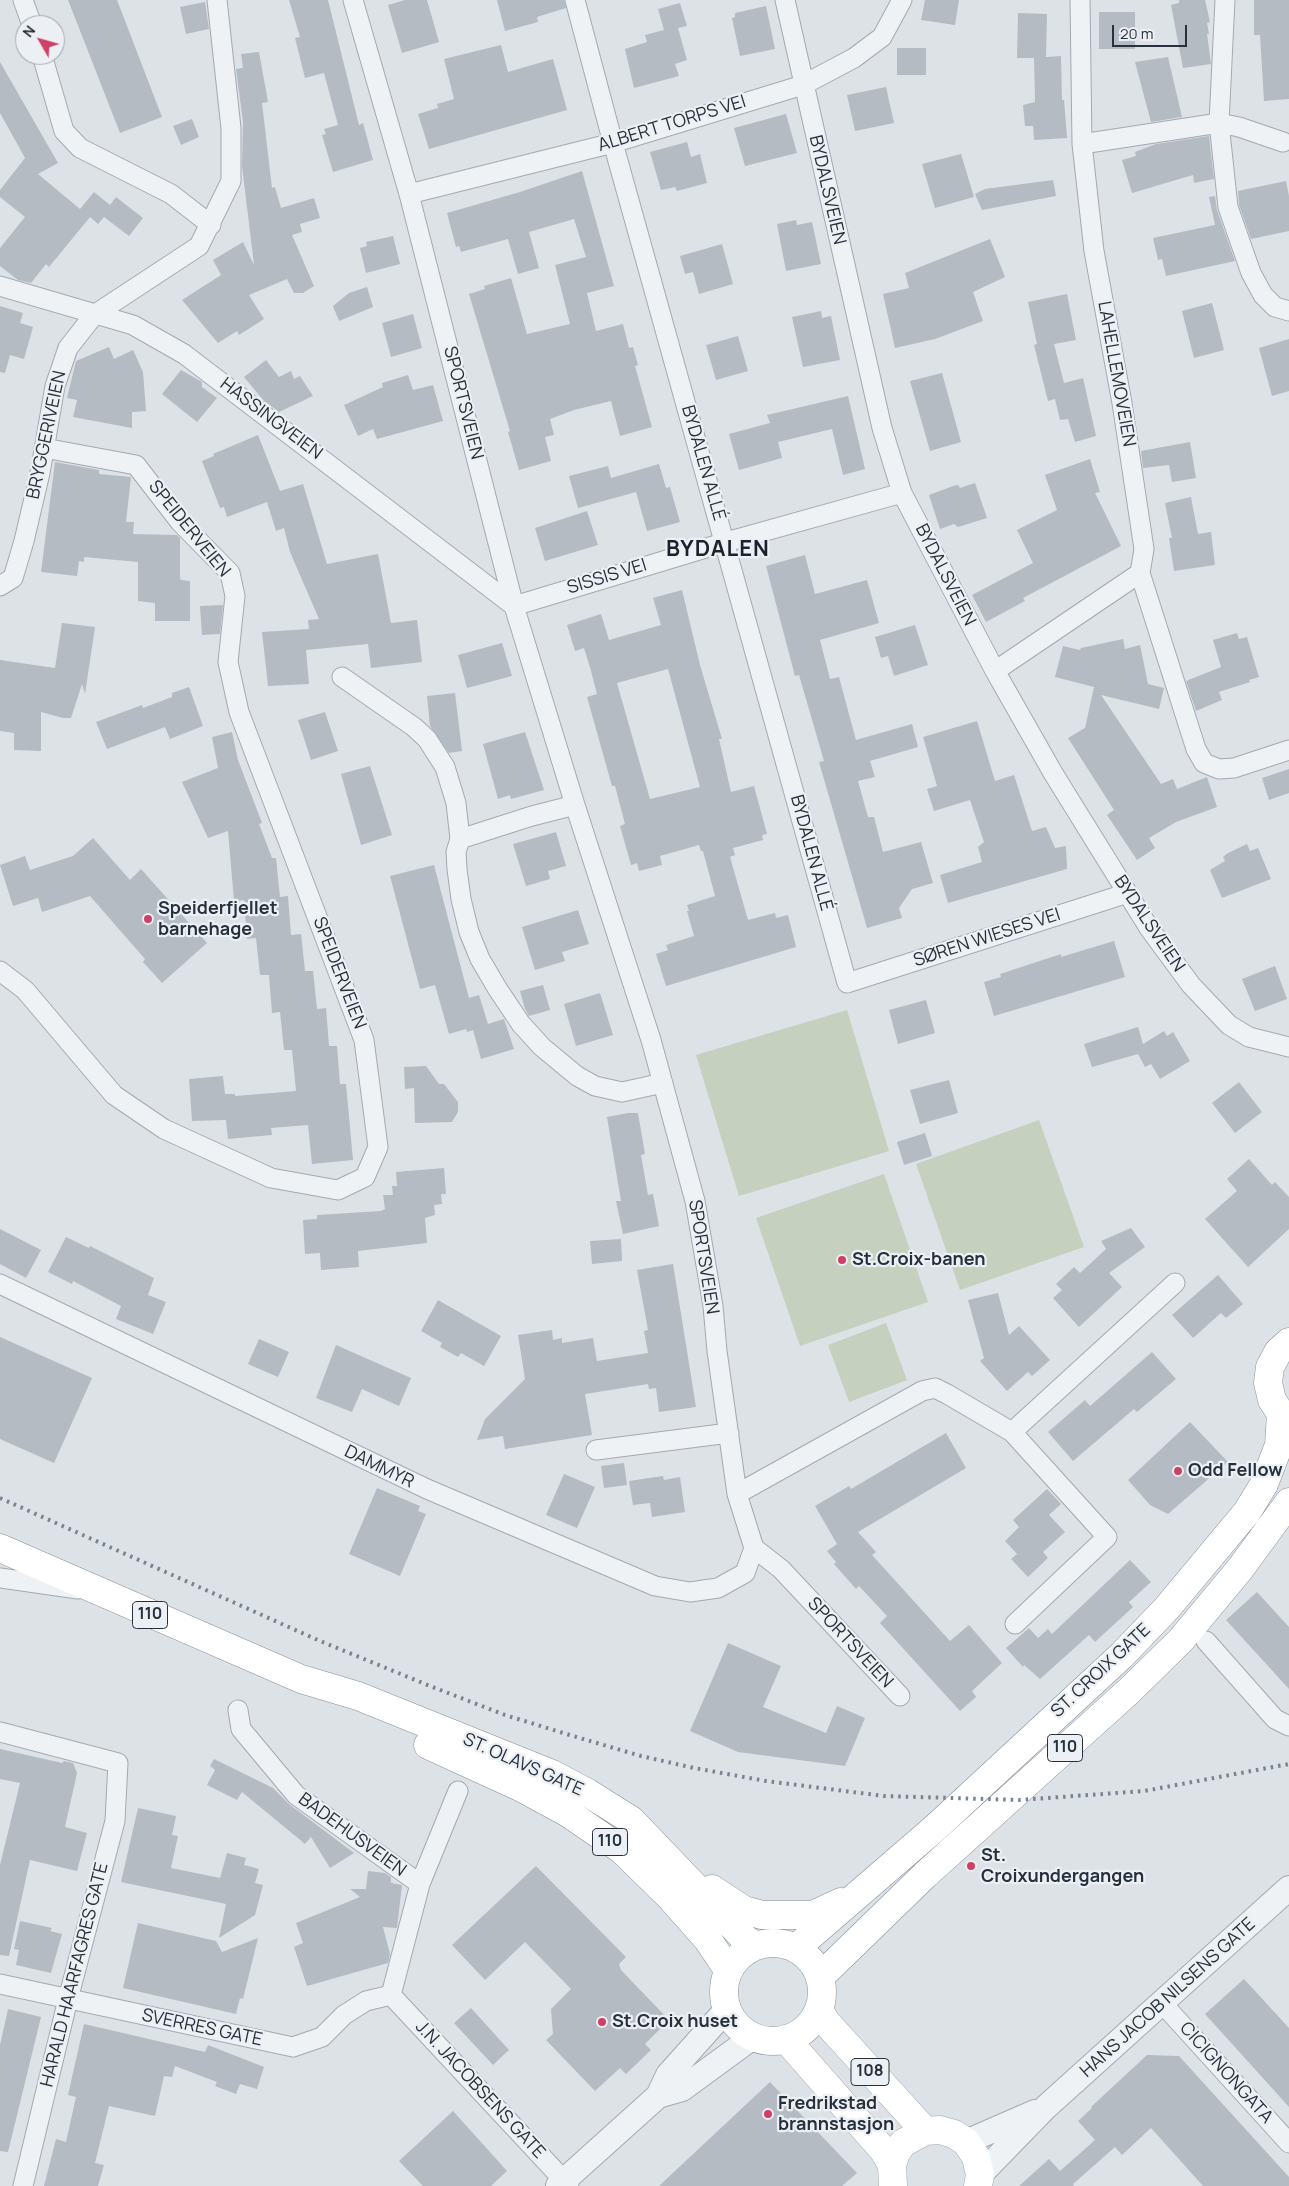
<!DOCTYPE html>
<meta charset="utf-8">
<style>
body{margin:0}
#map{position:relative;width:1289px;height:2186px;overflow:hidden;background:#dde2e7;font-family:Manrope,sans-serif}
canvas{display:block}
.north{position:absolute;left:15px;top:15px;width:50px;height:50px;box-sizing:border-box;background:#ecf0f4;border:1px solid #9da4ab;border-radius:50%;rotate:308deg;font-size:14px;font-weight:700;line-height:20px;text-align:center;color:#27313d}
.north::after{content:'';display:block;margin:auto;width:18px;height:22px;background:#cc4165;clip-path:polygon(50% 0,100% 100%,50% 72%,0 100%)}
.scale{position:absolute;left:1112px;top:25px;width:75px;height:22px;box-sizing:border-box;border:2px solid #27313d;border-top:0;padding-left:6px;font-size:15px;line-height:18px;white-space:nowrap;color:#27313d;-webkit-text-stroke:4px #ecf0f4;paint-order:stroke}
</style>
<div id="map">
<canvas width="1289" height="2186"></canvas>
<div class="north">N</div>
<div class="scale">20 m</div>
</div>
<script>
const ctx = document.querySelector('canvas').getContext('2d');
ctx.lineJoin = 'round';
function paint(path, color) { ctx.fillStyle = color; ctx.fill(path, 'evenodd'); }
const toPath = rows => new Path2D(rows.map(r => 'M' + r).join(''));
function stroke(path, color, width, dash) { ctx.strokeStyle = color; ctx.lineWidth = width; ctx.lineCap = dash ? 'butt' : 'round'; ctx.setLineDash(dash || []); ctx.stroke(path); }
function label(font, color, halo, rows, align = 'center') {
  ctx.font = font + ' Manrope,sans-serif'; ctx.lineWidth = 4.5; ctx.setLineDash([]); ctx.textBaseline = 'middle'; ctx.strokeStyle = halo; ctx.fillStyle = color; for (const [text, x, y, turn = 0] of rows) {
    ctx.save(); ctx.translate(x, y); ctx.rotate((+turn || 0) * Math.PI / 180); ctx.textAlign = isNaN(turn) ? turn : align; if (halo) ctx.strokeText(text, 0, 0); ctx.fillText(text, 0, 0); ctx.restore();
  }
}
const green = toPath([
 [847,1010,889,1151,739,1196,696,1055],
 [1039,1120,1084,1247,960,1290,916,1164],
 [884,1174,928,1302,800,1346,756,1218],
 [886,1323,907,1380,849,1402,828,1345]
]);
const building = toPath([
 [68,0,117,0,162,117,120,133],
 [289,0,328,0,359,125,363,123,373,160,333,172,322,135,326,134,324,129,338,125,324,73,305,78,295,38,300,37],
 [405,0,427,0,439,42,402,53,388,5],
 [497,0,564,0,566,8,537,17,538,22,505,31],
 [925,0,959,0,955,25,921,20],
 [1179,0,1205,0,1210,22,1207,23,1209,34,1207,34,1211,64,1183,68,1171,5,1179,3],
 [1254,0,1289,0,1289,99,1264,101,1260,35,1254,35],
 [205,2,209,29,186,34,180,7],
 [680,3,687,26,678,28,687,60,675,64,679,76,634,88,625,49,647,42,645,35,664,30,658,9],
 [766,6,775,49,740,56,732,18,735,17,735,13],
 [1099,12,1135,12,1135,49,1099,49],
 [1018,13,1047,14,1046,57,1061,56,1062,100,1064,100,1067,138,1034,140,1033,126,1025,126,1023,105,1035,102,1034,58,1017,58],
 [501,45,508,72,553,59,567,110,429,149,418,114,438,108,437,104,454,99,444,59],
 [897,48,926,48,926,75,897,75],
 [259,52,268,102,262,103,272,188,275,187,281,208,314,198,320,218,300,224,302,232,292,235,314,286,303,293,294,293,287,279,249,295,264,319,239,335,237,331,218,343,182,300,221,275,213,260,243,242,254,265,242,166,243,122,236,69,243,68,241,54],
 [1168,57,1182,117,1151,122,1135,62],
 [0,62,58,163,38,174,80,209,94,192,110,205,116,197,143,218,129,236,104,217,98,224,90,217,49,267,46,264,31,283,18,280,0,266,0,248,25,217,0,197,0,190,25,158,0,113],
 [886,87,894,123,855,131,847,95],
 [786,114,797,153,745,166,734,128],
 [192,119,199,137,181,145,173,126],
 [1209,136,1214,179,1194,183,1193,175,1132,193,1122,160,1136,156,1135,152,1156,144],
 [687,142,691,157,700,154,707,183,677,191,675,187,661,190,650,152],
 [961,154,974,197,935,208,922,164],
 [582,171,614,286,587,293,596,331,623,324,629,348,633,347,638,365,635,366,652,427,620,436,611,401,574,410,550,419,554,435,545,437,551,461,519,470,508,432,510,431,469,294,485,289,484,286,511,278,527,334,570,324,555,265,586,257,574,219,529,232,539,268,518,274,508,239,461,252,459,246,456,247,447,213,520,192],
 [1053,180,1056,196,982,210,975,194,985,189],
 [1286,181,1289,196,1289,231,1251,239,1239,205,1238,191],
 [1215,196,1217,210,1235,261,1166,276,1162,259,1158,260,1153,238,1215,225,1209,197],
 [796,220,797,225,812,222,821,264,786,271,777,224],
 [393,236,400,264,366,273,360,248,367,246,366,242],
 [990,239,1005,277,973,292,983,321,935,339,895,348,883,294,909,288,905,273],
 [722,244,733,284,699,294,693,272,685,274,680,256],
 [367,287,373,307,339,321,333,306,349,293],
 [1067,294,1076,340,1054,344,1064,383,1083,378,1096,436,1075,442,1068,419,1060,420,1055,399,1048,401,1034,345,1037,344,1028,302],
 [1212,303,1224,350,1194,358,1182,311],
 [0,306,23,313,20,323,33,327,24,359,10,355,5,373,0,372],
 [821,311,822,318,831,316,840,360,803,367,792,317],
 [413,314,422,348,391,357,382,323],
 [738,336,748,371,716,380,706,345],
 [1289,339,1289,391,1272,396,1259,348],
 [109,347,114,359,133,350,143,372,146,411,132,412,132,428,73,417,77,400,67,398,76,361],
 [266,360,279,377,291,371,294,379,300,376,313,396,279,412,264,401,244,377],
 [181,370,202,382,202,387,217,398,197,422,162,394],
 [942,373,961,442,930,451,910,381],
 [408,375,413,390,433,385,443,421,377,439,373,429,358,436,344,405,383,387,382,383],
 [848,396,865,469,843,475,832,429,778,442,782,458,739,470,729,434,770,423,767,415],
 [258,435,280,491,303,484,327,564,378,554,391,623,417,620,422,662,371,668,368,644,306,650,309,684,268,686,262,632,309,629,308,620,319,619,290,552,284,528,276,531,267,502,227,517,224,507,220,508,202,461,214,456,213,454],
 [1190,442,1196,478,1172,482,1169,465,1143,468,1141,451],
 [1090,459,1100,492,1095,493,1121,546,1023,598,1025,601,986,622,972,595,1033,563,1017,530,1057,510,1045,475],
 [55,462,99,470,99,474,131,477,126,522,134,522,133,534,177,535,180,538,180,578,181,580,190,581,190,621,155,621,155,603,138,601,138,562,84,557,84,562,79,561,77,576,41,572],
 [659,464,666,488,670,487,680,522,647,531,636,492,578,508,569,476,608,466,611,478],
 [975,483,987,518,958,527,954,524,940,529,929,495,953,486,958,485,960,488],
 [1191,497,1198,534,1211,532,1215,565,1174,571,1169,538,1172,538,1165,503],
 [587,511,598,545,545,561,535,528],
 [805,555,815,594,867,580,879,623,820,640,830,679,839,677,856,740,912,724,918,747,870,761,875,777,858,781,868,817,874,817,883,852,921,842,933,883,912,889,899,908,902,918,867,928,819,762,824,761,799,675,795,676,766,566],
 [682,590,700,665,722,739,719,739,731,792,754,786,767,834,762,835,763,840,733,848,735,855,730,857,748,920,775,913,776,918,788,915,796,947,666,986,656,954,668,950,666,945,694,936,687,911,689,911,687,905,715,896,703,851,701,851,699,845,660,856,662,865,639,871,637,863,631,865,620,826,625,824,615,786,612,786,587,697,597,694,591,671,584,648,575,651,567,625,601,614,609,640,661,625,653,598],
 [668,669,700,787,650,799,617,683],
 [223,605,220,634,202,635,200,606],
 [62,623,95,627,85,694,82,684,71,718,63,718,41,712,41,751,14,750,14,733,0,731,0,660,55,668],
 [915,625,928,665,894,676,888,656,881,658,875,637],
 [1237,633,1239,639,1247,637,1259,677,1249,680,1250,682,1219,692,1222,700,1196,711,1186,681,1221,667,1213,640],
 [1123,639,1125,649,1140,645,1148,684,1164,688,1159,709,1101,695,1161,784,1173,779,1177,789,1207,777,1217,807,1176,822,1149,838,1155,848,1137,860,1107,815,1114,810,1068,738,1085,728,1094,687,1055,677,1063,646,1080,650,1081,648],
 [502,643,512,676,467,688,458,655],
 [189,687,203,726,170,739,165,727,107,749,96,722,142,705,143,708,172,697,172,693],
 [455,693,462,751,449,753,430,726,427,696],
 [325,712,338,751,311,760,298,720],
 [977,721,995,781,1014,775,1032,831,1046,827,1055,848,1066,846,1067,869,948,903,940,875,982,862,978,847,984,842,970,800,934,811,927,789,937,786,923,737],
 [232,732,238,760,262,823,259,824,272,858,276,858,280,897,288,896,291,935,301,934,305,971,313,971,317,1009,326,1008,329,1046,337,1046,340,1084,346,1084,353,1160,312,1164,308,1125,271,1128,272,1135,228,1139,226,1120,192,1121,189,1079,223,1076,225,1094,235,1094,235,1096,296,1091,292,1050,284,1050,280,1012,272,1013,269,975,260,975,256,938,247,939,244,900,234,901,228,831,208,838,182,782,218,768,212,737],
 [525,732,544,790,511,799,510,795,498,799,483,744],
 [370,766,392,835,361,845,341,774],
 [1289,769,1289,793,1269,800,1262,778],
 [556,832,566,866,548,871,550,879,526,886,513,844],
 [93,838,130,880,141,869,207,943,162,983,143,962,145,959,90,896,42,912,38,898,13,906,0,865,25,856,30,870,73,856],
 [1247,844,1250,851,1258,848,1271,879,1222,898,1210,870,1225,861,1223,857,1228,853],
 [434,865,469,998,479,995,488,1024,504,1019,514,1049,481,1059,473,1030,467,1032,466,1029,449,1034,435,985,420,989,390,876],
 [578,910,589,944,562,952,565,961,535,970,522,927],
 [1114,941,1125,977,994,1016,984,982,1001,977,1000,974,1061,954,1061,957],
 [1275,966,1287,999,1255,1011,1242,979],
 [543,985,550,1010,529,1016,525,1009,520,991],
 [600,993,613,1035,576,1046,564,1004],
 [926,1000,935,1033,898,1044,889,1010],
 [1138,1027,1143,1044,1164,1031,1167,1036,1173,1032,1190,1061,1160,1079,1151,1064,1145,1067,1138,1054,1092,1067,1084,1044],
 [426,1066,439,1084,444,1084,458,1102,458,1112,452,1122,415,1123,414,1088,405,1089,404,1067],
 [949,1080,958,1113,920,1124,910,1090],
 [1239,1082,1262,1112,1235,1133,1212,1103],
 [628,1113,638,1113,645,1154,641,1155,648,1195,653,1194,659,1226,623,1234,616,1201,621,1201,607,1117],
 [925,1133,932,1156,904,1165,897,1142],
 [1249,1159,1272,1185,1275,1182,1289,1197,1289,1229,1248,1267,1205,1219,1237,1191,1227,1179],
 [444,1168,446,1194,441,1194,442,1204,434,1205,435,1215,425,1218,427,1243,358,1251,359,1267,321,1270,320,1253,305,1254,303,1220,317,1219,317,1215,381,1211,385,1209,383,1195,393,1195,392,1186,397,1186,396,1172],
 [1131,1228,1145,1247,1109,1273,1122,1287,1079,1327,1053,1298,1062,1290,1056,1284,1074,1267,1080,1273,1106,1249,1101,1241],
 [0,1229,41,1250,26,1278,0,1264],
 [66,1237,89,1248,90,1246,154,1278,148,1295,166,1302,153,1334,116,1319,121,1306,73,1281,72,1284,48,1272],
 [621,1239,622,1261,592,1264,590,1241],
 [673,1264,696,1407,659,1412,656,1388,649,1389,648,1384,585,1394,592,1435,505,1449,503,1436,477,1440,485,1419,525,1379,518,1335,552,1330,553,1340,562,1338,562,1343,593,1338,597,1361,648,1353,644,1331,648,1330,637,1270],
 [1218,1275,1243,1304,1226,1318,1221,1313,1193,1338,1172,1315],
 [998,1293,1009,1335,1019,1326,1050,1360,1032,1376,1028,1372,1007,1391,980,1361,984,1358,968,1300],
 [438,1300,501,1336,484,1366,461,1353,458,1357,440,1347,442,1343,421,1331],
 [0,1337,92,1378,54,1463,0,1439],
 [259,1339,289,1352,278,1377,248,1364],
 [336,1345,411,1378,399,1406,362,1389,352,1412,316,1398],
 [1152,1352,1176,1379,1137,1412,1134,1409,1073,1461,1048,1432,1085,1400,1090,1406],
 [1190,1422,1228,1462,1168,1514,1150,1505,1128,1480],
 [946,1433,966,1468,858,1532,876,1552,872,1555,950,1641,969,1625,1002,1663,972,1691,976,1697,960,1711,880,1623,887,1616,859,1586,856,1589,834,1564,836,1562,827,1551,837,1544,815,1506,849,1486,851,1489],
 [624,1463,627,1485,604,1488,601,1466],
 [564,1474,595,1487,577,1528,546,1515],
 [663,1476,664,1480,680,1477,685,1512,652,1517,650,1503,633,1505,629,1481],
 [377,1488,420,1506,418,1511,426,1514,400,1576,349,1554],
 [1047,1489,1061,1504,1049,1515,1065,1532,1043,1552,1048,1558,1028,1577,1011,1559,1017,1554,1005,1541,1019,1527,1013,1520],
 [1130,1560,1151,1582,1129,1602,1133,1607,1095,1642,1089,1635,1040,1679,1024,1665,1023,1667,1006,1648,1029,1628,1038,1638,1048,1629,1052,1634],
 [1257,1592,1289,1627,1289,1689,1226,1620],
 [728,1643,781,1666,763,1707,826,1733,837,1706,865,1718,845,1766,738,1752,690,1731],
 [0,1749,62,1763,64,1761,73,1763,77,1773,65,1827,87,1833,77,1871,30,1860,9,1956,0,1955,0,1865,20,1783,0,1779],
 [214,1759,273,1788,289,1804,354,1853,330,1868,311,1837,305,1844,242,1792,237,1800,207,1785,215,1770,210,1766],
 [138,1808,176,1816,172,1835,178,1836,171,1868,220,1878,227,1853,246,1858,244,1865,259,1869,255,1883,263,1885,255,1915,219,1938,226,1904,121,1882],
 [536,1866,626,1957,619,1964,621,1970,669,2020,645,2044,651,2050,626,2074,620,2068,595,2091,546,2040,553,2034,551,2009,571,1989,525,1942,485,1980,452,1945],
 [368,1871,385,1873,391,1877,391,1883,402,1885,397,1928,383,1927,390,1954,388,1963,307,1986,294,1947,303,1943,296,1923,360,1897,350,1889,366,1889],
 [20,1921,52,1928,50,1931,62,1934,51,1973,16,1965,19,1950,14,1949],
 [138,1923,216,1941,222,1952,258,1938,243,1999,240,1998,236,2014,123,1988],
 [1244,1979,1289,2028,1289,2107,1205,2014],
 [471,2008,509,2050,493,2065,454,2023],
 [8,2009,41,2017,8,2152,0,2151,0,2045],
 [84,2024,205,2052,208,2045,264,2067,257,2089,240,2084,236,2094,215,2086,217,2082,175,2066,172,2077,164,2076,155,2116,109,2106,95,2163,104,2165,98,2186,44,2186,56,2139,66,2142,76,2097,68,2095],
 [1147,2055,1179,2056,1289,2177,1289,2186,1203,2186,1151,2128,1122,2155,1115,2147,1073,2184,1074,2186,1019,2186,1049,2159,1060,2171,1095,2140,1078,2121,1092,2108,1091,2107],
 [770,2082,857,2173,842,2186,659,2186],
 [453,2111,507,2171,491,2186,423,2186,399,2161]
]);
const minor = toPath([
 [23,0,32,25],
 [353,0,409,194,514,606,575,805,651,1040,695,1201,713,1306,717,1351,737,1494,754,1548,781,1569,900,1696],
 [575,0,613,143,847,983,1128,893],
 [785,0,882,428,902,493,995,671,1053,773,1149,928,1191,985,1229,1025,1249,1037,1289,1047],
 [1225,0,1219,123,1228,207,1251,273,1263,295,1275,307,1289,311],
 [42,55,64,131,80,148,171,194,211,225],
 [1082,144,1219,123,1239,127,1283,142],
 [409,194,613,143,803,85,854,58,882,37,902,0],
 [0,286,133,325,184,354,514,606],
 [1140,573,1196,749,1204,763,1219,769,1234,768,1289,750],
 [0,586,13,578,24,541,40,473,55,386,68,348,94,315,199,246,231,181,231,128,217,0],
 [514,606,726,542,902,493],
 [995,671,1140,573,1144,549,1122,403,1094,251,1082,144,1080,0],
 [342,677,414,727,427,739,445,767,456,803,460,839,456,852,457,869,461,899,469,932,480,959,497,988,521,1024,542,1047,577,1076,595,1086,622,1092,663,1083],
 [460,839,532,816,575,805],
 [0,971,25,990,114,1095,164,1129,271,1178,338,1190,365,1177,378,1147,364,1040,239,712,228,662,235,596,230,573,180,522,136,465,44,448],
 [0,1284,427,1489,655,1586,690,1592,718,1588,745,1573,754,1548],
 [1012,1432,1175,1283],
 [596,1450,729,1433],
 [737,1494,922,1391,935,1388,947,1394,1012,1432,1107,1537,1015,1624],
 [0,1578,78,1589],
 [1206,1641,1275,1719,1289,1726],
 [238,1710,241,1729,296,1795,420,1884],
 [0,1732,118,1763,115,1821,68,1999,23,2186],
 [0,1984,293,2047,322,2037,344,2015,366,2001,391,1995],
 [391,1995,569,2186],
 [391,1995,420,1884,458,1791],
 [1162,2003,1289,2143]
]);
const tertiary = toPath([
 [658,2096,682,2089,753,2037],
 [966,2142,1035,2112],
 [980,2175,1046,2107,1289,1888],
 [558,2186,658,2096,668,2075,727,2009]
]);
const primary = toPath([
 [819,2010,826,2022,925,2131],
 [786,2039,884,2151,892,2165],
 [893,2186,892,2165,896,2153,903,2143,925,2131,940,2130,954,2134,966,2142,976,2157,980,2175,978,2186]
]);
const trunk = toPath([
 [1289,1342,1278,1352,1270,1367,1268,1383,1272,1400,1281,1414,1289,1420],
 [0,1548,301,1679,358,1696,552,1774,588,1793,631,1820,744,1938,755,1946],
 [428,1745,520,1787,568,1813,622,1850,670,1897,708,1940,728,1970],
 [712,1889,744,1910,762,1915,813,1915,841,1902],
 '724 1992a49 49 0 1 1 98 0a49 49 0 1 1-98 0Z',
 [796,1948,935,1828,1122,1655,1167,1608,1247,1512,1264,1484,1279,1445,1281,1414],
 [820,1977,925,1875,1129,1691,1181,1640,1240,1569,1289,1502]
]);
const rail = toPath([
 [0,1498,320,1641,430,1686,505,1715,573,1736,641,1756,694,1768,766,1781,884,1796,1019,1800,1144,1791,1289,1764]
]);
const markers = [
 [148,919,5,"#cc4165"],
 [842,1260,5,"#cc4165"],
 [1178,1471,5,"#cc4165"],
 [971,1866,5,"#cc4165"],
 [602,2022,5,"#cc4165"],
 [768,2114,5,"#cc4165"]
];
const shields = [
 [150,1615,35],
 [1065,1748,35],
 [610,1842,35],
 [870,2072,38]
];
const shieldNames = [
 ["110",150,1615],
 ["110",1065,1748],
 ["110",610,1842],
 ["108",870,2072]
];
const streetNames = [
 ["ALBERT TORPS VEI",672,124,-17],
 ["BYDALSVEIEN",827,190,77],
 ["LAHELLEMOVEIEN",1116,374,80],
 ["SPORTSVEIEN",463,403,76],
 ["HASSINGVEIEN",271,419,37],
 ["BRYGGERIVEIEN",47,435,-78],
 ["BYDALEN ALLÉ",703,463,74],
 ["SPEIDERVEIEN",189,529,51],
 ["BYDALSVEIEN",945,575,63],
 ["SISSIS VEI",607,577,-17],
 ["BYDALEN ALLÉ",811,853,75],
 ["BYDALSVEIEN",1149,924,56],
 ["SØREN WIESES VEI",987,938,-18],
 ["SPEIDERVEIEN",339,973,69],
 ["SPORTSVEIEN",703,1257,81],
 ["DAMMYR",379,1467,26],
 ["SPORTSVEIEN",850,1643,47],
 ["ST. CROIX GATE",1101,1671,-43],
 ["ST. OLAVS GATE",523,1765,24],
 ["BADEHUSVEIEN",352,1835,36],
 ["HARALD HAARFAGRES GATE",75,1975,-76],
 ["HANS JACOB NILSENS GATE",1168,1998,-42],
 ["SVERRES GATE",202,2028,12],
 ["CICIGNONGATA",1226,2073,48],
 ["J.N. JACOBSENS GATE",480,2090,47]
];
const poiNames = [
 ["Speiderfjellet",158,909],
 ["barnehage",158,930],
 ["St.Croix-banen",852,1260],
 ["Odd Fellow",1188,1471],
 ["St.",981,1856],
 ["Croixundergangen",981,1877],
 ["St.Croix huset",612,2022],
 ["Fredrikstad",778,2104],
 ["brannstasjon",778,2125]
];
const districtNames = [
 ["BYDALEN",718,550]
];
paint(green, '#c5d0be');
paint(building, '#b4bbc3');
stroke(minor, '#a3a9b1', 21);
stroke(tertiary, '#a3a9b1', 26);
stroke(primary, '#9ca7b2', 29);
stroke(trunk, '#84919d', 29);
stroke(minor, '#eff2f5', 19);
stroke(tertiary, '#eff2f5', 24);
stroke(primary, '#fff', 28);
stroke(trunk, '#fff', 28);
stroke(rail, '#768390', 4, [2.5, 5]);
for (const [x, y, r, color] of markers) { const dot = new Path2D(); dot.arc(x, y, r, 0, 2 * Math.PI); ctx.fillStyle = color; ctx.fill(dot); stroke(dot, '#ecf0f4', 2); }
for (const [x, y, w] of shields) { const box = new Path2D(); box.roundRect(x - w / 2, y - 13.5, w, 27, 4); ctx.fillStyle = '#ecf0f4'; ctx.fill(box); stroke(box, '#27313d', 1); }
label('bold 16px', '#27313d', null, shieldNames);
label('18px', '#27313d', '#ecf0f4', streetNames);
label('bold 18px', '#27313d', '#ecf0f4', poiNames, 'left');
ctx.letterSpacing = '1px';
label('bold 22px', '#19222d', '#ecf0f4', districtNames);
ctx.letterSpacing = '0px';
</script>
